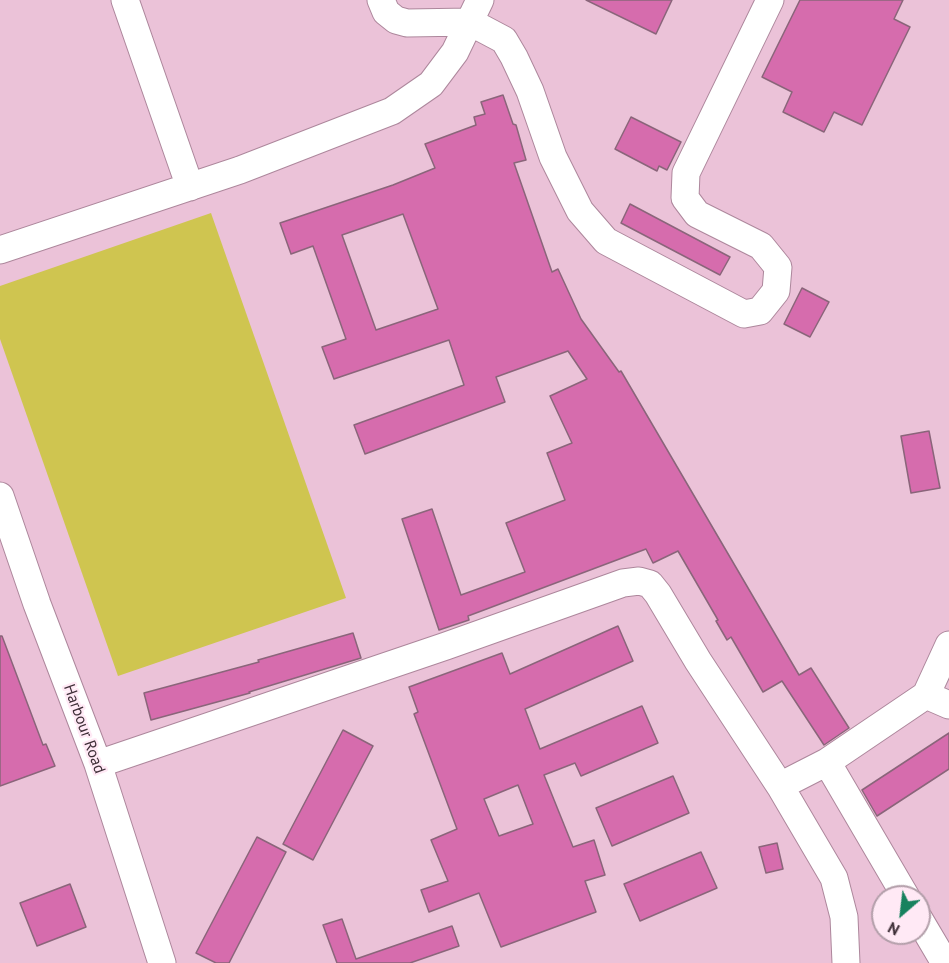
<!DOCTYPE html>
<style>
body{margin:0}
#map{position:relative;width:949px;height:963px;overflow:hidden;background:#ebc2d8;font-family:"PT Sans",sans-serif}
canvas{display:block}
.north{position:absolute;left:871px;top:885px;width:60px;height:60px;box-sizing:border-box;background:#ffe9f5;border:2px solid #b29ea9;border-radius:50%;rotate:208deg;font-size:16px;font-weight:700;line-height:24px;text-align:center;color:#3e2e37}
.north::after{content:'';display:block;margin:auto;width:21px;height:27px;background:#17825e;clip-path:polygon(50% 0,100% 100%,50% 72%,0 100%)}
</style>
<div id="map">
<canvas width="949" height="963"></canvas>
<div class="north">N</div>
</div>
<script>
const ctx = document.querySelector('canvas').getContext('2d');
ctx.lineJoin = 'round';
function paint(path, color) { ctx.fillStyle = color; ctx.fill(path, 'evenodd'); }
const toPath = rows => new Path2D(rows.map(r => 'M' + r).join(''));
function stroke(path, color, width, dash) { ctx.strokeStyle = color; ctx.lineWidth = width; ctx.lineCap = dash ? 'butt' : 'round'; ctx.setLineDash(dash || []); ctx.stroke(path); }
function label(font, color, halo, rows, align = 'center') {
  ctx.font = font + ' "PT Sans",sans-serif'; ctx.lineWidth = 4.5; ctx.setLineDash([]); ctx.textBaseline = 'middle'; ctx.strokeStyle = halo; ctx.fillStyle = color; for (const [text, x, y, turn = 0] of rows) {
    ctx.save(); ctx.translate(x, y); ctx.rotate((+turn || 0) * Math.PI / 180); ctx.textAlign = isNaN(turn) ? turn : align; if (halo) ctx.strokeText(text, 0, 0); ctx.fillText(text, 0, 0); ctx.restore();
  }
}
const green = toPath([
 [211,213,346,598,118,676,0,339,0,286]
]);
const building = toPath([
 [586,0,672,0,656,34,586,0],
 [800,0,903,0,894,19,910,27,862,125,834,112,824,132,783,112,792,92,762,77,800,0],
 [503,95,513,124,516,125,526,160,514,163,552,272,558,269,581,319,619,372,621,371,799,675,811,668,849,728,824,745,782,681,763,692,731,637,727,640,716,621,718,620,678,551,653,563,646,549,468,616,469,620,439,630,402,519,432,509,461,595,525,572,506,523,565,500,547,453,572,443,550,396,587,379,568,351,496,377,505,402,365,454,354,425,464,385,449,340,334,379,322,347,346,339,313,246,291,254,280,223,393,185,435,168,425,144,476,125,474,117,485,114,481,102,503,95],
 [403,214,438,309,376,330,342,235,403,214],
 [631,117,681,142,667,170,659,166,657,171,615,149,631,117],
 [630,204,730,257,720,275,621,223,630,204],
 [802,288,829,302,810,337,784,324,802,288],
 [929,431,940,488,911,493,901,436,929,431],
 [618,626,633,661,525,709,540,749,642,706,658,743,581,776,575,763,544,775,573,847,594,840,605,875,585,881,596,912,501,947,479,893,429,912,421,890,448,881,431,840,457,829,414,714,418,712,409,687,502,653,510,674,618,626],
 [518,785,533,824,499,836,484,799,518,785],
 [353,633,361,658,249,692,250,693,151,720,144,693,259,662,258,660,353,633],
 [0,636,2,636,43,745,46,744,55,766,0,786,0,636],
 [343,730,373,746,313,860,283,844,343,730],
 [949,733,949,769,877,816,862,790,949,733],
 [673,776,689,813,612,846,596,808,673,776],
 [257,837,286,852,229,963,216,963,196,953,257,837],
 [777,843,783,869,766,873,759,847,777,843],
 [701,852,717,888,640,921,624,884,701,852],
 [70,884,86,927,37,946,20,903,70,884],
 [342,919,356,959,452,926,459,946,410,963,337,963,323,925,342,919]
]);
const minor = toPath([
 [125,0,190,187],
 [381,0,386,12,396,20,407,23,470,22,504,40,514,57,530,91,553,157,580,211,606,241,744,314,760,311,776,291,778,267,761,246,697,214,685,198,686,173,770,0],
 [0,250,240,170,392,111,431,84,455,52,480,0],
 [0,496,37,604,98,764,162,963],
 [926,695,949,705],
 [827,762,906,897],
 [98,764,446,646,623,583,639,581,650,584,658,594,698,661,780,786,834,878,844,917,846,963],
 [780,786,827,762,926,695,949,645],
 [919,919,945,963]
]);
const streetNames = [
 ["Harbour Road",84,729,70]
];
paint(green, '#cfc550');
paint(building, '#d66cad');
stroke(building, '#8a657a', 1.5);
stroke(minor, '#ad879c', 29);
stroke(minor, '#fff', 27);
label('16px', '#3e2e37', '#ffe9f5', streetNames);
</script>
